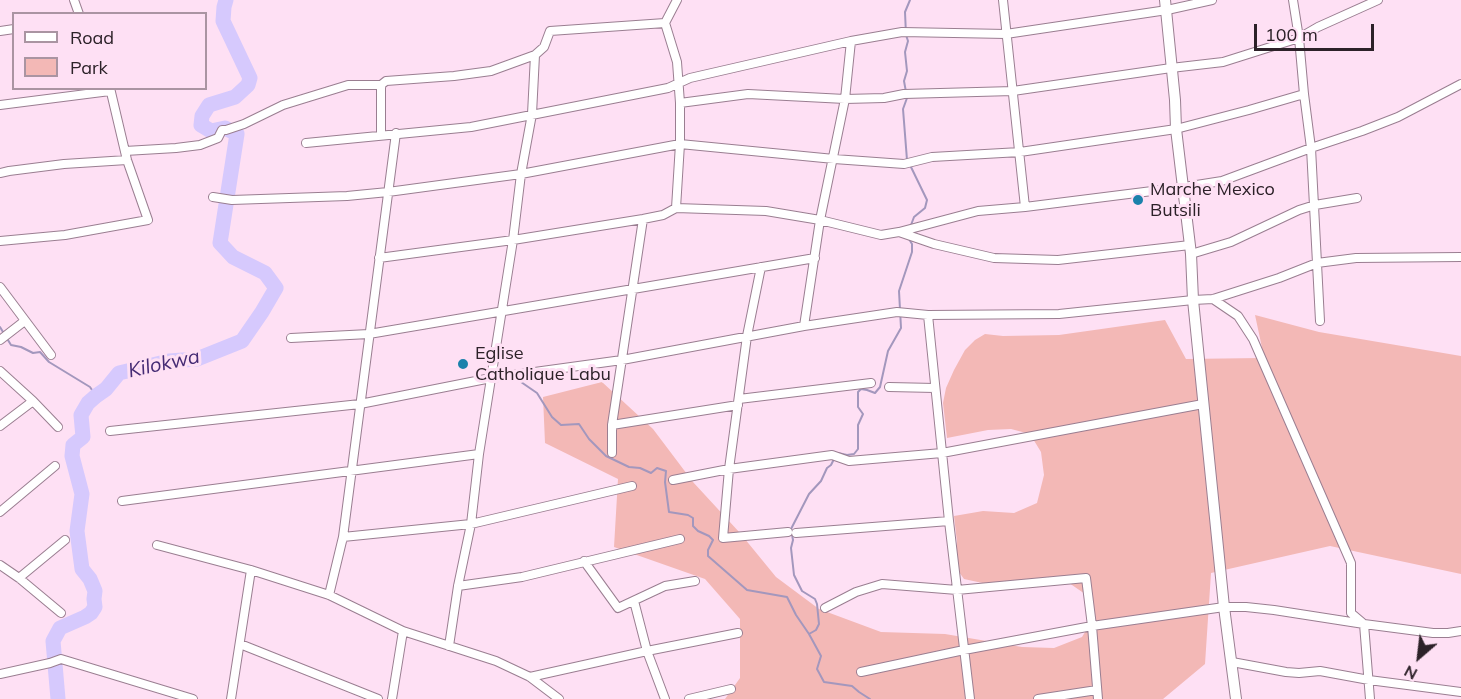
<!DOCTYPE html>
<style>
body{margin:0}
#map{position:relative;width:1461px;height:699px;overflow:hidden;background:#fee0f4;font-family:Mulish,sans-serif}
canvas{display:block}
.legend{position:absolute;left:12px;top:12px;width:195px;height:78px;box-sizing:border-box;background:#fee0f4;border:2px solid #aa94a2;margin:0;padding:8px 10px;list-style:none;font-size:18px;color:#2c2128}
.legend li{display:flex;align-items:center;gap:12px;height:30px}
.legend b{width:30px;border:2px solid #aa94a2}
.north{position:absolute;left:1389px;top:627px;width:60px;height:60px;-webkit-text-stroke:4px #fee0f4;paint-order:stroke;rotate:208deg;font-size:16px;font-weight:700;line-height:24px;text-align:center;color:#2c2128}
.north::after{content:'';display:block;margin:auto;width:21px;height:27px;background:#2c2128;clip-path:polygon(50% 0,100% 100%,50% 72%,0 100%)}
.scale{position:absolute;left:1254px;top:24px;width:120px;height:27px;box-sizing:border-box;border:3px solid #2c2128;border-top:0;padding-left:8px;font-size:18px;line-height:21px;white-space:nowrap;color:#2c2128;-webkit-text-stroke:4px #fee0f4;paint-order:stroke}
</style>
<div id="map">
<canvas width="1461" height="699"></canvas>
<ul class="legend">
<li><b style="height:8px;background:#fff"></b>Road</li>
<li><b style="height:16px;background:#f3b8b6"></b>Park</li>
</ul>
<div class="north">N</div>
<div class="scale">100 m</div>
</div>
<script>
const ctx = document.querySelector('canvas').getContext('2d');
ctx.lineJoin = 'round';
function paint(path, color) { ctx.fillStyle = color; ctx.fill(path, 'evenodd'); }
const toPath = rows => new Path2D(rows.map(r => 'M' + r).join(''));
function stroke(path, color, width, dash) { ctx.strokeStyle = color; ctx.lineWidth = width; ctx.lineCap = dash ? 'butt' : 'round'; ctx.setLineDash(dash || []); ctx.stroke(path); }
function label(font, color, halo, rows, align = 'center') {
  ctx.font = font + ' Mulish,sans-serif'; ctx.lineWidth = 6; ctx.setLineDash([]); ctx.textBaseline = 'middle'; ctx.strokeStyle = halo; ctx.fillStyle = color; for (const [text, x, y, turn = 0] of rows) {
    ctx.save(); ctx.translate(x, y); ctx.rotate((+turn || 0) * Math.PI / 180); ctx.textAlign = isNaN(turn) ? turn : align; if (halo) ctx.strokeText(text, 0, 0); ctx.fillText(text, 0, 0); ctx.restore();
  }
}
const green = toPath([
 [1255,315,1319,332,1461,356,1461,574,1330,546,1211,573,1205,664,1163,699,725,699,740,678,740,619,705,579,614,547,618,479,545,443,543,397,602,382,653,429,693,482,740,533,776,577,819,609,881,632,945,634,1022,647,1054,648,1082,637,1093,619,1085,594,1059,576,987,584,964,579,954,565,957,542,954,516,983,511,1014,513,1037,503,1044,475,1041,452,1030,434,1011,429,988,430,947,438,943,403,946,388,954,370,965,350,975,340,985,334,1003,336,1059,335,1165,320,1186,359,1260,358,1264,357]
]);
const stream = toPath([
 [906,92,904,81,907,71,905,52,908,41,906,35,905,12,910,0],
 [907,98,903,109,907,160],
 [910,165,927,200,925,208,914,217,911,225],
 [0,327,11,345,21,347,33,353,40,352,49,362,90,387,96,396],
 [521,382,537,393,552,417,561,425,579,424,589,439,606,456,629,467,640,468,651,473,657,468,666,471,665,482,669,512,688,515,693,518,693,526,698,531,709,536,713,540,708,550,708,556,747,590,787,597,796,615,809,634,821,656,817,669,824,682,852,686,859,692,870,699],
 [837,454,838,453,847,455,854,454,858,449,858,425,863,414,858,407,858,392,861,389,867,390,875,393,880,387,888,351,901,328,899,291,912,252,912,244,909,239],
 [809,634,816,630,819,624,817,604,815,599,802,591,794,575,791,548,793,540,791,529,809,494,821,481,827,468,831,465,834,459]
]);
const river = toPath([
 [58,699,53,641,60,628,85,617,91,613,95,607,94,599,95,591,90,579,82,569,77,531,82,494,72,456,73,445,83,437,81,415,88,403,96,396,106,389,119,373,169,361,197,359,242,341,262,312,276,288,265,273,233,257,220,243,237,134,225,128,211,131,201,125,202,116,209,105,235,97,248,85,250,78,223,21,224,7,226,0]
]);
const street = toPath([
 [74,0,79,14],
 [1003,0,1025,207],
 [1293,0,1299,38,1304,94,1311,148,1320,321],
 [0,31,14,29],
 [680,103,748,94,845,99,884,98,904,94,1013,91,1171,68,1223,62,1299,38,1318,27,1378,0],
 [0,105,110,91],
 [381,135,381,85],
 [306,143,471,127,668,88,690,78,851,41,902,32,1006,34,1167,10,1212,0],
 [125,151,176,148,200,145,218,138,222,130,226,130,244,124,283,105,348,85,381,85,386,81,454,76,491,71,535,55,544,47,550,31,665,23],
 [0,173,9,171,64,164,127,160],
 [213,197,232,200,347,196,388,192,521,174,680,144,834,159,904,164,932,157,1020,152,1176,129,1249,110,1304,94],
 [676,208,680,144,680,103,677,62,665,23,677,0],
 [899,232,978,211,1025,207,1184,187,1222,181,1311,148,1362,131,1398,117,1461,84],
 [0,241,65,235,148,220,127,160,110,88],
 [1191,254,1231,242,1299,210,1315,205,1357,198],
 [379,258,513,240,643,219,663,215,676,208,766,211,820,220,881,235,899,232,934,244,994,258,1058,260,1190,245],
 [761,267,747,336,729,469,723,538,788,532],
 [0,287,51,355],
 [1213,299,1238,316,1253,339,1351,563,1351,613,1364,624,1370,699],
 [928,315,949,521,970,699],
 [804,326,820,220,845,99,851,41],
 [291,338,369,334,815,258],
 [0,340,22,323,24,319,21,315],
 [0,371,33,401,58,427],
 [889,387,935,388],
 [739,399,871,383],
 [612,425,738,405],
 [0,426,33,401],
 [110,431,360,404,491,378,622,360,804,326,897,312,928,315,1059,314,1193,300,1213,299,1279,278,1317,263,1356,258,1461,257],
 [612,453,612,425,643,219],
 [673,480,729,469,832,455,849,461,942,453,1203,404],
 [122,501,479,454],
 [0,512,55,466],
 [796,533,949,521],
 [343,537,471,524,632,486],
 [157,545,251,570,329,595,403,631,496,661,530,677,559,699],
 [584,561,618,608,665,586,695,581],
 [0,565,19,578,61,613],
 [19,578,65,540],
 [458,586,522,577,680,539],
 [329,595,343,537,396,133],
 [634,601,647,651,665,699],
 [825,608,856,592,882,584,957,590,1086,578,1092,626,1098,699],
 [240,644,378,699],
 [449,646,458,586,471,524,479,454,513,240,521,174,532,114,535,55],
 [1232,662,1286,672,1299,673,1320,671,1369,680,1461,692],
 [861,672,964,650,1092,626,1224,607,1246,607,1274,610,1364,624,1433,633,1448,633,1461,631],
 [0,674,50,663,61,659,193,699],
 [530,677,647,651,738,633],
 [231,699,251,570],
 [392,699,403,631],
 [689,699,731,689],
 [1038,699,1097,690]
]);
const secondary = toPath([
 [1165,0,1175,100,1176,129,1191,254,1193,300,1224,607,1236,699]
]);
const markers = [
 [1138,200,6,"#1b81ab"],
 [463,364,6,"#1b81ab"]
];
const poiNames = [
 ["Marche Mexico",1150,190],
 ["Butsili",1150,211],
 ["Eglise",475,354],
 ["Catholique Labu",475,375]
];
const waterNames = [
 ["Kilokwa",164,364,-12]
];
paint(green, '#f3b8b6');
stroke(stream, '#a397bd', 2);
stroke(river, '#d6c9fd', 15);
stroke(street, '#9a7e91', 10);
stroke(secondary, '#9a7e91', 12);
stroke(street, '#fff', 8);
stroke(secondary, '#fff', 10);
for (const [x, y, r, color] of markers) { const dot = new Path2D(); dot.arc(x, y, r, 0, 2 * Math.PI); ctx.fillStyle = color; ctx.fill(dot); stroke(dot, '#fee0f4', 2); }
label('18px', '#2c2128', '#fee0f4', poiNames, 'left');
label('italic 20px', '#452b74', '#fee0f4', waterNames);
</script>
